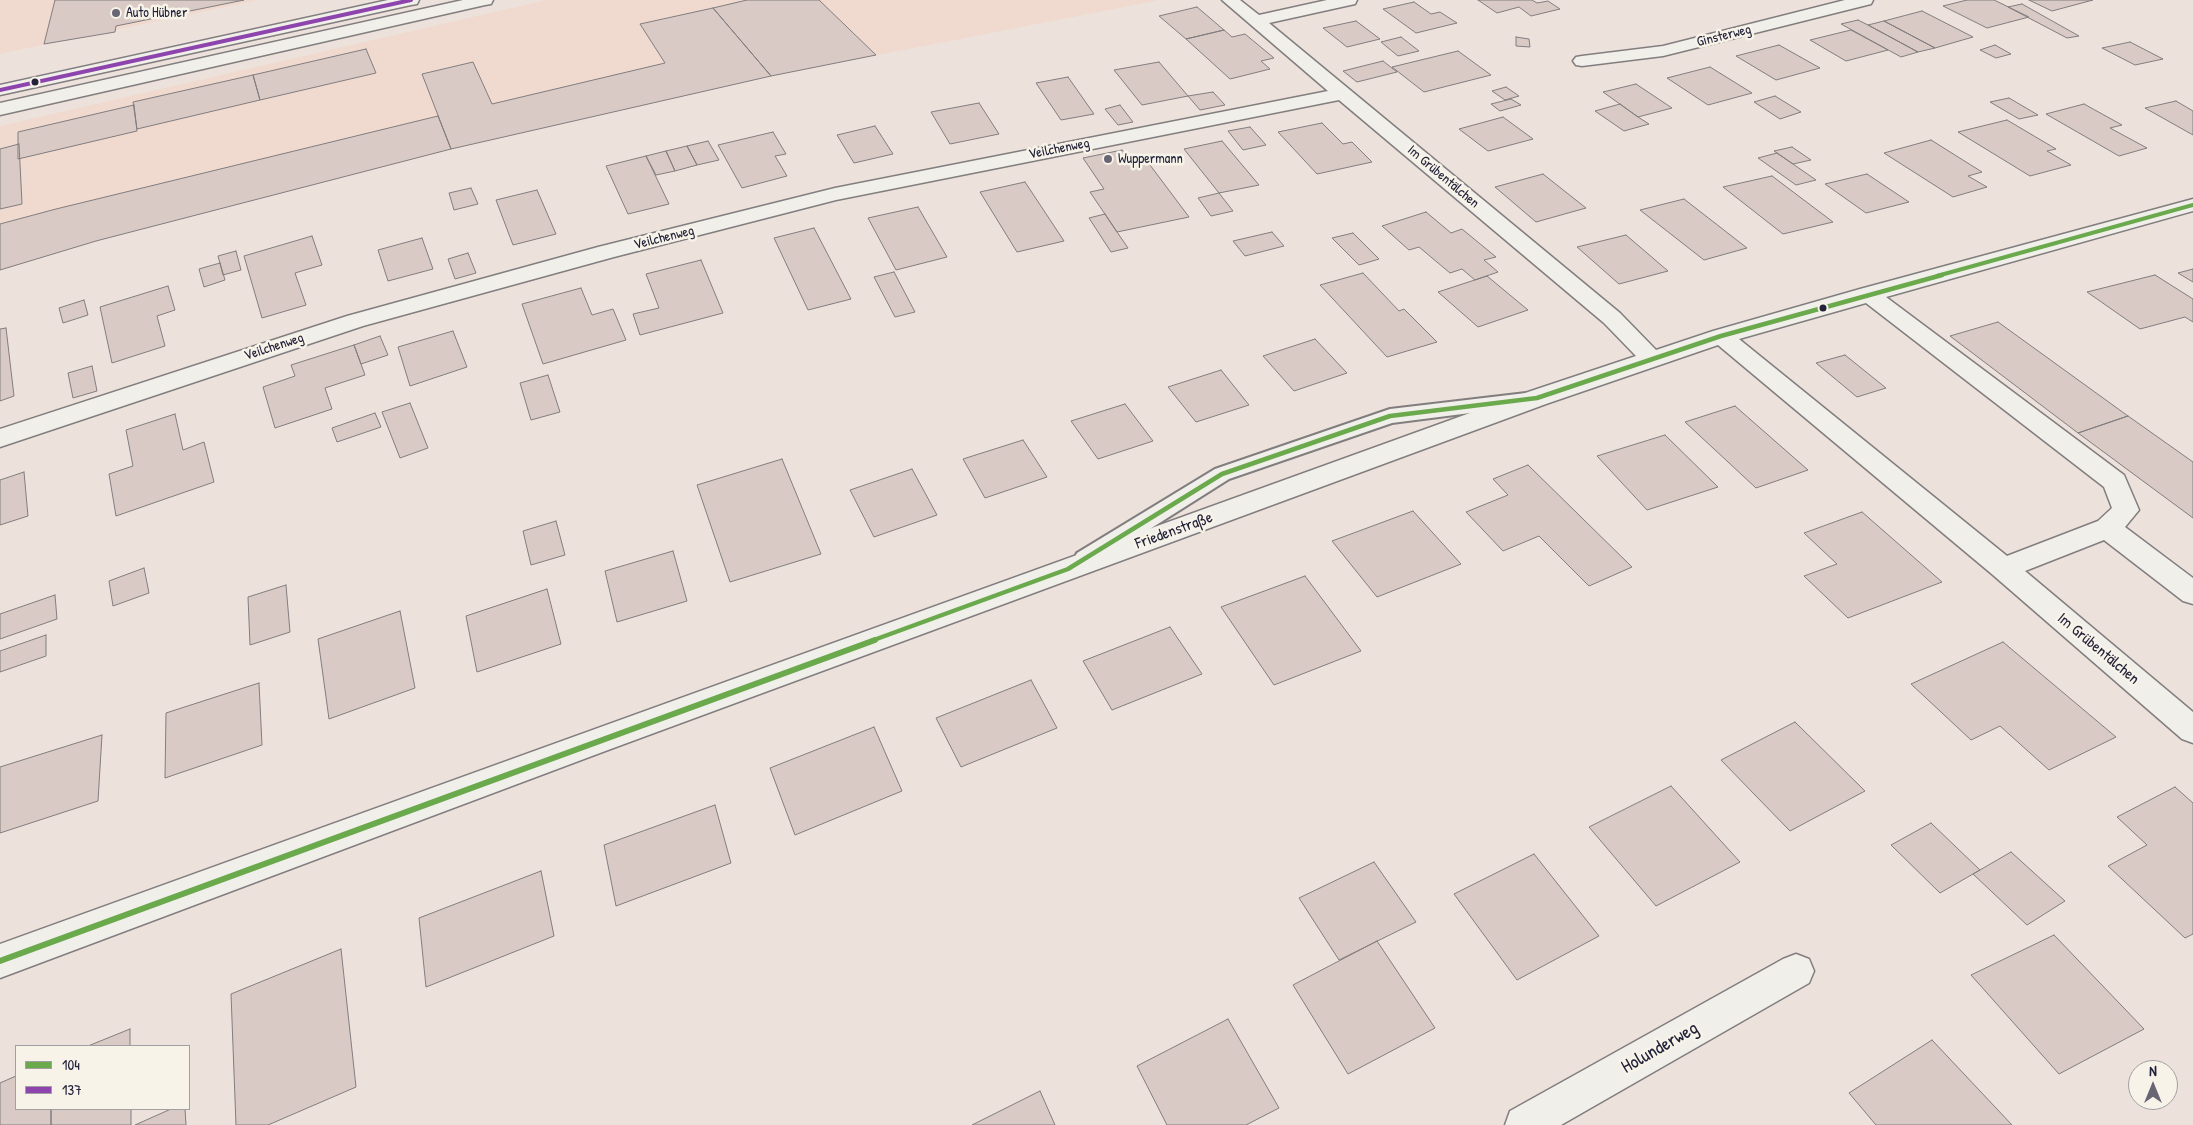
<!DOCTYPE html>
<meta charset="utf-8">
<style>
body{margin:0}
#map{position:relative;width:2193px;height:1125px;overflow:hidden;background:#ede2db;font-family:"Patrick Hand",sans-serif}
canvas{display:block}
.legend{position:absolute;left:15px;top:1045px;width:175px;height:65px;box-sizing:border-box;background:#f7f3e8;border:1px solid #a29fa3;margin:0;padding:6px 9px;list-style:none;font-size:15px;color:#22223b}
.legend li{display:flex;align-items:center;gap:10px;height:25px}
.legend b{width:25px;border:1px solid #a29fa3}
.north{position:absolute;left:2128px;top:1060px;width:50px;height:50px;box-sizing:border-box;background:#f7f3e8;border:1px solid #a29fa3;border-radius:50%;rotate:0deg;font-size:14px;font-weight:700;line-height:20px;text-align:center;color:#22223b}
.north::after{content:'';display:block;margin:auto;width:18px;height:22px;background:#696573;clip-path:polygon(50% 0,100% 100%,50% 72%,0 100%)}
</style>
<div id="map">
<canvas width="2193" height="1125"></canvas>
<ul class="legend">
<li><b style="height:6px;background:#6ba94d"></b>104</li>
<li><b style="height:6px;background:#8e44ad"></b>137</li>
</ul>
<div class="north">N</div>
</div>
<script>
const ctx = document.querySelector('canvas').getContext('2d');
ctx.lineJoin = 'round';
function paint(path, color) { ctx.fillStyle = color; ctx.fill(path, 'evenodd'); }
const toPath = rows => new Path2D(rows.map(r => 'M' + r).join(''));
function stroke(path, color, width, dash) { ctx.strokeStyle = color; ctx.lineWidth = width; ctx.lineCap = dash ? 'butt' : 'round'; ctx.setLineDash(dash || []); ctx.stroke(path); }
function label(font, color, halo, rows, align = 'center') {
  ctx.font = font + ' "Patrick Hand",sans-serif'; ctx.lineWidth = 5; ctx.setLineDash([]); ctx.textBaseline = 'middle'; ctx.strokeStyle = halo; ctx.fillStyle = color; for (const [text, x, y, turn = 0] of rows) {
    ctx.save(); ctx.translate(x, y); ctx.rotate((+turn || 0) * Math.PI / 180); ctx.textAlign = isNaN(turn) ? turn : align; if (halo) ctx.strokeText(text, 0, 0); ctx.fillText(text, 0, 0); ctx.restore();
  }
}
const built = toPath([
 [0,0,259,0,0,54],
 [546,0,1160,0,771,76,451,149,96,241,0,270,0,126]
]);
const building = toPath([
 [55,0,244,0,116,26,115,32,44,44,55,0],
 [747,0,819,0,876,55,771,76,713,8,747,0],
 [1478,0,1532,0,1537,3,1548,1,1560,9,1531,16,1519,7,1497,13,1478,0],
 [1967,0,1994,0,2029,17,1987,28,1943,6,1967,0],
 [2029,0,2093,0,2052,11,2029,0],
 [1414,2,1431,14,1440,12,1457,23,1416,33,1383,9,1414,2],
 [2022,4,2079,36,2067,38,2008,7,2022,4],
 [1197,7,1224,30,1186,39,1159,16,1197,7],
 [713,8,771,76,451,149,422,74,473,62,492,104,665,63,640,24,713,8],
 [1922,11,1973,37,1935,48,1884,21,1922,11],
 [1858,20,1868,25,1918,52,1901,57,1841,24,1858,20],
 [1356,21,1380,39,1347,47,1323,28,1356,21],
 [1884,21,1935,48,1918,52,1868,25,1884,21],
 [1224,30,1232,37,1245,34,1274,58,1261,61,1270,69,1230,79,1186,39,1224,30],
 [1851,30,1888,50,1846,61,1810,40,1851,30],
 [1401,37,1419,51,1398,56,1381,42,1401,37],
 [1516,37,1529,39,1530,47,1516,46,1516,37],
 [2130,42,2163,59,2135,65,2102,48,2130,42],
 [1779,45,1820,68,1776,80,1736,56,1779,45],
 [1995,45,2011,54,1996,58,1980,50,1995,45],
 [366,49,376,73,260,100,253,75,366,49],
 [1458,51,1491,75,1424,92,1392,67,1458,51],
 [1383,61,1397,72,1357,82,1343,71,1383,61],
 [1159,62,1188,96,1142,105,1114,70,1159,62],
 [1710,67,1752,93,1708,105,1667,78,1710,67],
 [253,75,260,100,137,129,133,102,253,75],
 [1068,77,1094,114,1061,120,1036,83,1068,77],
 [1636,84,1672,108,1638,117,1603,92,1636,84],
 [1506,87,1519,96,1505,100,1492,91,1506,87],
 [1213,92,1225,105,1200,110,1188,96,1213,92],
 [1775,96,1801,112,1780,119,1754,102,1775,96],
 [2009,98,2038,115,2019,119,1990,102,2009,98],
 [1511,99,1521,105,1500,111,1491,104,1511,99],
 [2176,101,2193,111,2193,135,2145,108,2176,101],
 [979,103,999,134,950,144,931,112,979,103],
 [1620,104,1638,117,1649,124,1624,131,1595,111,1620,104],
 [2084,104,2122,125,2110,128,2147,148,2119,156,2046,114,2084,104],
 [134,105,137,131,18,159,18,132,134,105],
 [1120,105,1133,122,1118,125,1105,109,1120,105],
 [438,116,451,149,96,241,0,270,0,224,56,209,438,116],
 [1503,117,1533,139,1488,151,1459,129,1503,117],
 [2007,120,2056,149,2047,151,2071,165,2030,176,1958,132,2007,120],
 [1322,123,1343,144,1352,142,1372,162,1317,174,1278,132,1322,123],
 [875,126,893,154,854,163,837,135,875,126],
 [1250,127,1266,145,1243,150,1228,131,1250,127],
 [773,132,786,154,775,156,787,176,742,188,718,145,773,132],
 [1931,140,1982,172,1968,176,1987,187,1953,197,1884,153,1931,140],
 [708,141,719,160,697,165,687,146,708,141],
 [1222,141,1259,185,1219,193,1184,149,1222,141],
 [19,144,22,204,0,209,0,149,19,144],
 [687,146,697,165,675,171,666,151,687,146],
 [1792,147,1811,160,1793,164,1774,151,1792,147],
 [1122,150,1132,164,1147,161,1189,217,1117,232,1090,192,1104,189,1083,158,1122,150],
 [666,151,675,171,656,175,646,156,666,151],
 [1777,153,1793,164,1816,180,1796,185,1758,158,1777,153],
 [646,156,669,204,628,214,606,166,646,156],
 [1543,174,1586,208,1536,222,1495,187,1543,174],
 [1867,174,1909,202,1866,213,1825,184,1867,174],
 [1772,176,1833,222,1783,234,1723,187,1772,176],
 [1025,182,1064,241,1017,252,980,192,1025,182],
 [471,188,478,204,454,210,449,193,471,188],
 [537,190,556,234,513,245,496,200,537,190],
 [1219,193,1233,211,1211,216,1198,198,1219,193],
 [1684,199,1747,248,1704,260,1640,210,1684,199],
 [918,207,947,257,896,270,868,218,918,207],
 [1426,212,1451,233,1462,229,1496,257,1484,260,1498,272,1475,280,1462,269,1450,273,1419,247,1409,250,1382,226,1426,212],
 [1105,214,1117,232,1128,248,1111,252,1089,218,1105,214],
 [814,228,851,299,808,310,774,238,814,228],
 [1272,232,1284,246,1245,256,1233,241,1272,232],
 [1353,233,1379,259,1359,265,1332,238,1353,233],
 [1626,235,1668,271,1619,284,1577,247,1626,235],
 [312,236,322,265,295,273,306,305,262,318,244,256,312,236],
 [422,238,433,269,388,281,378,250,422,238],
 [236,251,241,270,223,275,218,256,236,251],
 [468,253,476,273,455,279,448,259,468,253],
 [701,260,723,313,640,335,633,314,659,308,646,274,701,260],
 [220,263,225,280,204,287,199,269,220,263],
 [2193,269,2193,282,2178,273,2193,269],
 [894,272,915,312,895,317,874,277,894,272],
 [1363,273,1399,311,1404,309,1437,342,1387,357,1320,285,1363,273],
 [2155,275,2193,299,2193,322,2185,317,2140,329,2087,292,2155,275],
 [1487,276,1528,310,1478,327,1438,292,1487,276],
 [168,286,175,310,157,316,165,346,112,363,100,307,168,286],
 [581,288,592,315,613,309,626,340,543,364,522,304,581,288],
 [84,300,88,315,63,323,59,308,84,300],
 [1998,322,2128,416,2078,433,1950,336,1998,322],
 [6,328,14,396,0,401,0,329,6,328],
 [453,331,467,367,410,386,398,347,453,331],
 [380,336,388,355,361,364,354,345,380,336],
 [1315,339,1347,373,1294,391,1263,356,1315,339],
 [354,345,365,375,325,388,332,409,275,428,263,387,295,376,291,365,354,345],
 [1845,355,1886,388,1857,397,1816,363,1845,355],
 [92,366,97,391,73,398,68,373,92,366],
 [1221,370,1249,405,1196,422,1168,387,1221,370],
 [548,375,560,412,531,420,520,383,548,375],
 [410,403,428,448,400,458,382,412,410,403],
 [1125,404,1153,441,1098,459,1071,421,1125,404],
 [1735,406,1808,470,1756,488,1685,422,1735,406],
 [375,413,381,427,337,442,332,428,375,413],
 [175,414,183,450,204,442,214,482,116,516,109,474,133,466,126,430,175,414],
 [2128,416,2193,462,2193,518,2078,433,2128,416],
 [1665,435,1718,487,1647,510,1597,456,1665,435],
 [1023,440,1047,477,985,498,963,459,1023,440],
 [782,459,821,554,730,582,697,485,782,459],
 [1528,465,1632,567,1589,586,1539,536,1503,551,1466,512,1508,495,1493,479,1528,465],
 [912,469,937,515,874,537,850,490,912,469],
 [24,472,28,516,0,525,0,480,24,472],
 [1413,511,1461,564,1377,597,1332,541,1413,511],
 [1862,512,1942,582,1848,618,1804,576,1837,564,1804,533,1862,512],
 [556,521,565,555,531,565,523,531,556,521],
 [673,551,687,601,617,622,605,571,673,551],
 [144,568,149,593,113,606,109,581,144,568],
 [1305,576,1361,651,1274,685,1221,607,1305,576],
 [286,585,290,632,250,645,248,597,286,585],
 [547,589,561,644,477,672,466,616,547,589],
 [55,595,57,619,0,639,0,614,55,595],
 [400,611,415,688,329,719,318,639,400,611],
 [1170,627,1202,674,1112,710,1083,661,1170,627],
 [46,635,46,656,0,672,0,651,46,635],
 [2003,642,2116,737,2049,770,2000,726,1971,740,1911,684,2003,642],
 [1031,680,1057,728,961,767,936,718,1031,680],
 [259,683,262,745,165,778,166,713,259,683],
 [1795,722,1865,791,1790,831,1721,760,1795,722],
 [874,727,902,791,795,835,770,768,874,727],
 [102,735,98,801,0,833,0,767,102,735],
 [1671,786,1740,862,1656,906,1589,827,1671,786],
 [2175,787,2193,803,2193,934,2185,938,2108,866,2147,845,2117,817,2175,787],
 [715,805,731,863,616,906,604,845,715,805],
 [1931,823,1980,870,1940,893,1891,845,1931,823],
 [2011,852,2065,901,2027,925,1973,874,2011,852],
 [1534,854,1599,936,1517,980,1454,894,1534,854],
 [1374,862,1416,922,1339,960,1299,898,1374,862],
 [541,871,554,936,426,987,419,918,541,871],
 [2054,935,2144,1029,2059,1074,1971,975,2054,935],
 [1377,941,1435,1028,1348,1074,1293,985,1377,941],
 [341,949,356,1087,268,1125,236,1125,231,994,341,949],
 [1228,1019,1279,1108,1246,1125,1167,1125,1137,1066,1228,1019],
 [130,1029,130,1046,88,1046,130,1029],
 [1932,1040,2012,1125,1876,1125,1849,1093,1932,1040],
 [16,1076,16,1109,51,1109,51,1125,0,1125,0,1083,16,1076],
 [1040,1091,1055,1125,972,1125,1040,1091],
 [51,1109,131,1109,131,1125,51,1125,51,1109],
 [171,1109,185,1109,186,1125,135,1125,171,1109]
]);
const service = toPath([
 [1526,393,1533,395,1536,400,1533,405,1392,423,1229,479,1093,565,1085,567,1077,565,1074,559,1077,553,1215,469,1390,409,1526,393]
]);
const minor = toPath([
 [463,0,493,0,491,4,485,5,0,115,0,103,463,0],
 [1222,0,1240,0,1259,15,1327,0,1357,0,1355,4,1269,23,1620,313,1656,350,1713,331,1860,289,2193,199,2193,211,1886,297,2124,475,2139,510,2125,527,2193,578,2193,604,2183,601,2104,540,2025,571,2193,712,2193,743,2182,739,1993,575,1718,345,1546,404,608,750,0,978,0,944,1528,392,1636,356,1604,323,1339,100,836,200,614,257,363,326,0,447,0,429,347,316,598,247,835,188,1328,91,1222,0],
 [1866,303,2104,487,2112,508,2098,521,2007,556,1739,339,1866,303],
 [1845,0,1873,0,1871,4,1663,56,1582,66,1576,65,1573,61,1576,57,1582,56,1663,46,1845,0],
 [1796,954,1809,959,1814,971,1809,983,1561,1125,1505,1125,1510,1111,1783,959,1796,954]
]);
const secondary = toPath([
 [388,0,419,0,417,4,411,5,0,95,0,85,388,0]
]);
const bus1Far2 = toPath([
 [1937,276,2193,205]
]);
const bus1Far1 = toPath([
 [871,641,1068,569,1222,474,1390,416,1537,398,1721,336,1942,275]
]);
const bus1 = toPath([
 [0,961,875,640]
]);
const bus2 = toPath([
 [0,90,411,0]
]);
const markers = [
 [116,13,5,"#696573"],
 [35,82,4.5,"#22223b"],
 [1108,159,5,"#696573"],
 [1823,308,4.5,"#22223b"]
];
const farPoinames = [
 ["Auto Hübner",126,13],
 ["Wuppermann",1118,159]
];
const farStreetnames = [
 ["Ginsterweg",1724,36,-14],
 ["Veilchenweg",1059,149,-11],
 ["Im Grübentälchen",1443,177,40],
 ["Veilchenweg",664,238,-14],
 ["Veilchenweg",274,347,-18]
];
const streetNames = [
 ["Friedenstraße",1174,531,-20],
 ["Im Grübentälchen",2098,649,40]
];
const nearStreetnames = [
 ["Holunderweg",1660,1048,-30]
];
paint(built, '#f0dacf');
paint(building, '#d9cac5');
stroke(building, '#827d7f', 1);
stroke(service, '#827d7f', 4);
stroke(minor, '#827d7f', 3);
stroke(secondary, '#827d7f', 3);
paint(service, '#f1efea');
paint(minor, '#f1efea');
paint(secondary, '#f1efea');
stroke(bus1Far2, '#6ba94d', 4);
stroke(bus1Far1, '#6ba94d', 4.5);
stroke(bus1, '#6ba94d', 6);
stroke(bus2, '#8e44ad', 4);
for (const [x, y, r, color] of markers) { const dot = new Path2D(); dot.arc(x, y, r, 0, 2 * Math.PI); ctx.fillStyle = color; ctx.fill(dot); stroke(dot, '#f7f3e8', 2); }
label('14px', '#22223b', '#f7f3e8', farPoinames, 'left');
label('14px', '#22223b', '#f7f3e8', farStreetnames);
label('16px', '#22223b', '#f7f3e8', streetNames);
label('19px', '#22223b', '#f7f3e8', nearStreetnames);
</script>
